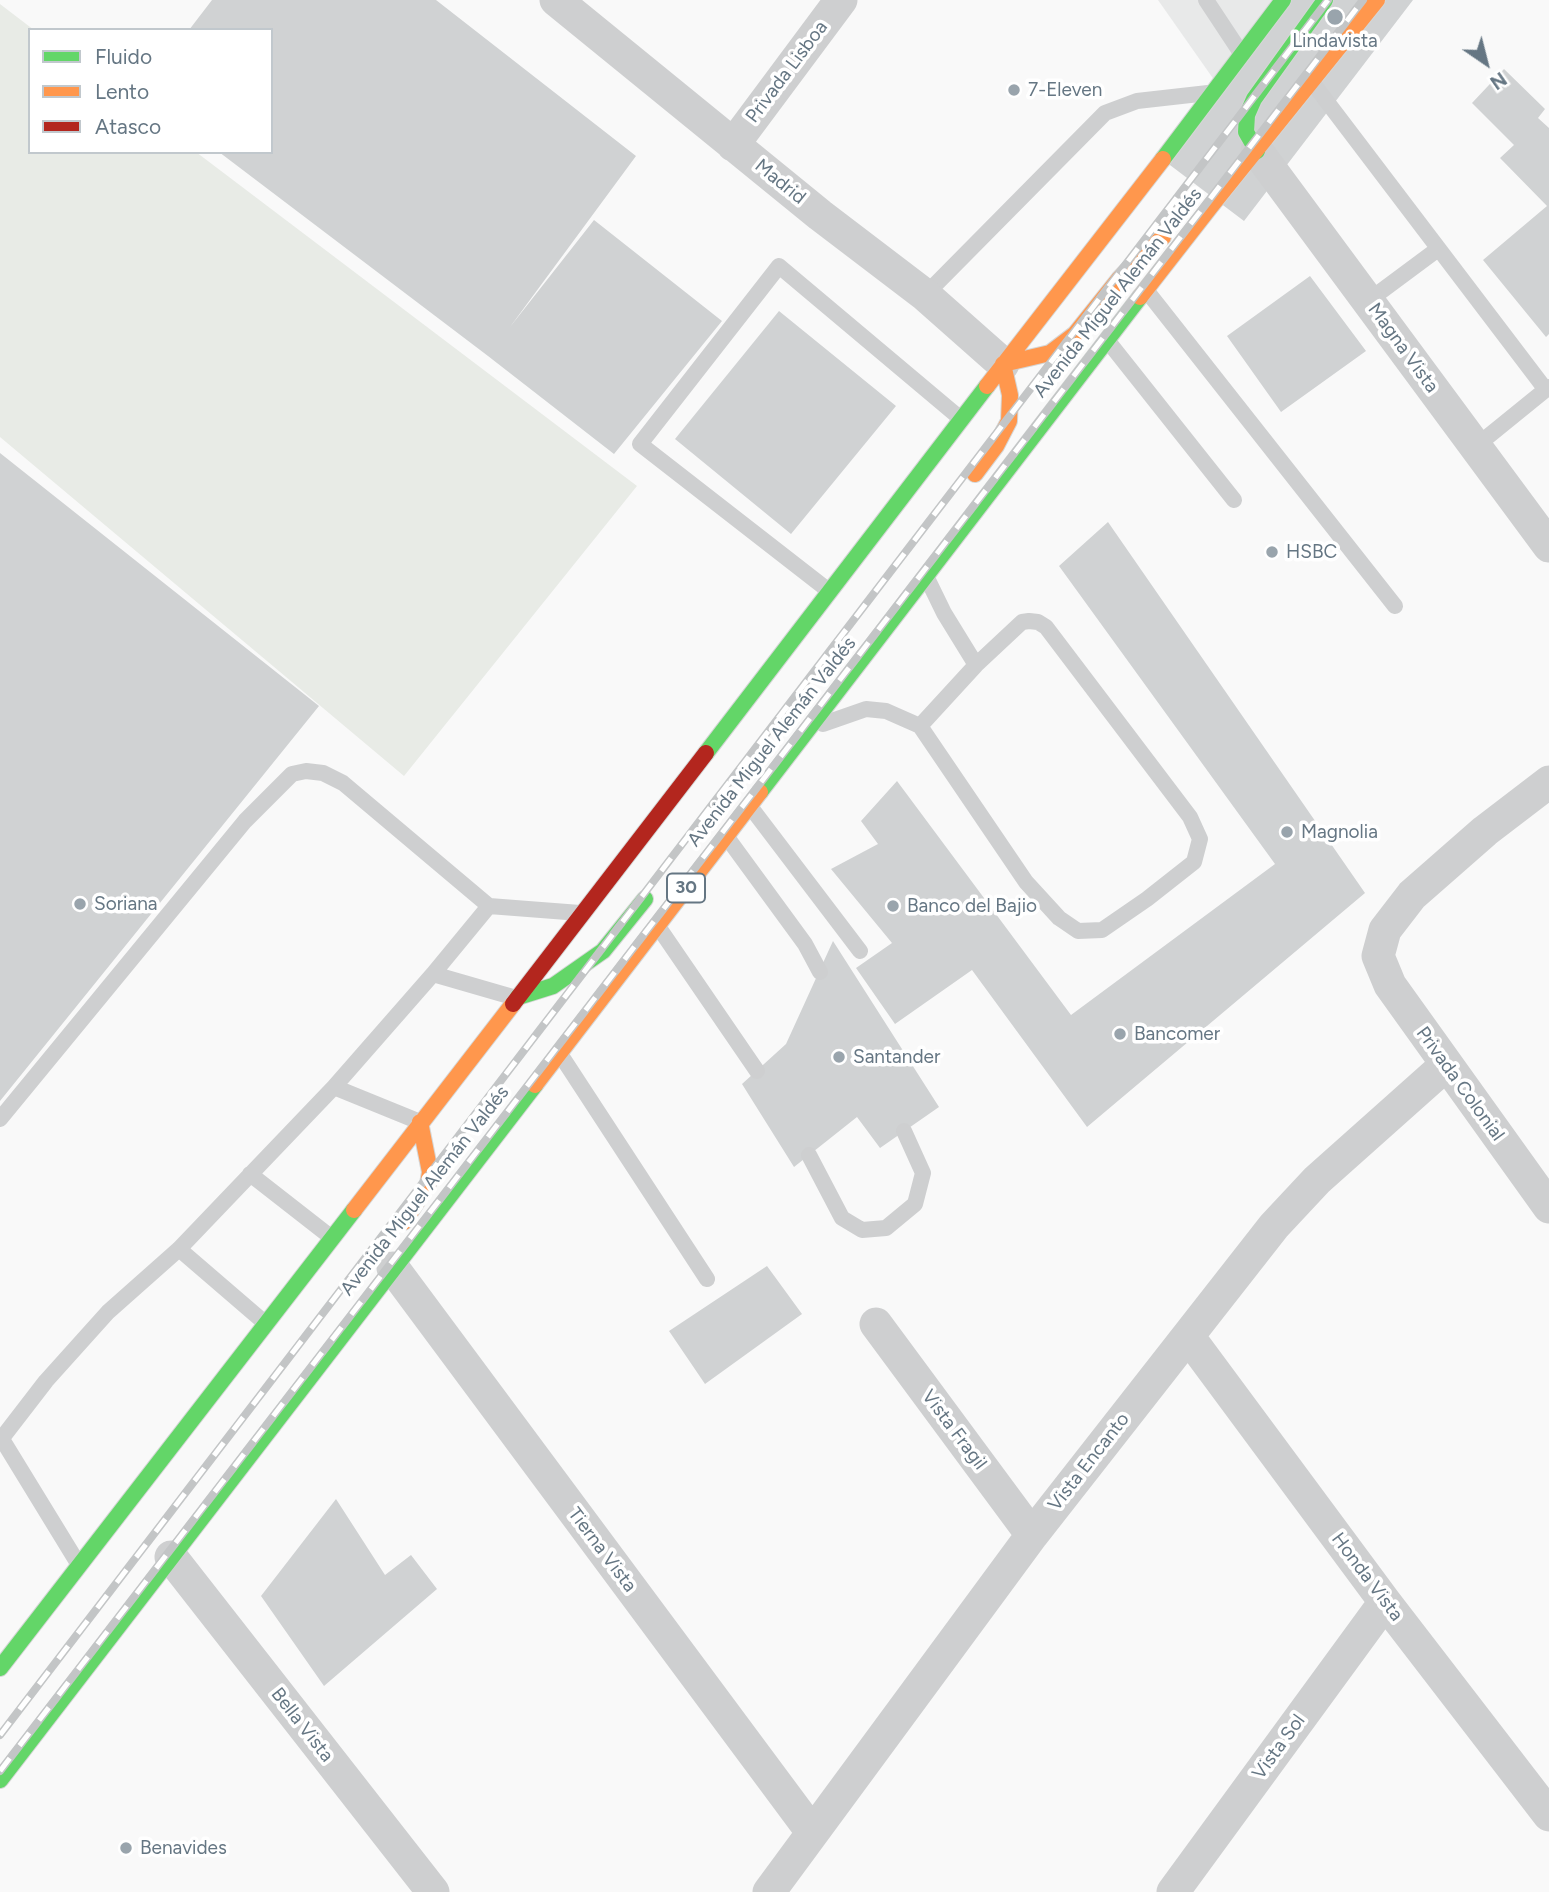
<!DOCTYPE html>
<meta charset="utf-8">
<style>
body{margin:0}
#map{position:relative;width:1549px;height:1892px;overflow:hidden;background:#f9f9f9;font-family:Figtree,sans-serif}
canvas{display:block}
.legend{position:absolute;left:28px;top:28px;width:245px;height:126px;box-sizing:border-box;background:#fff;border:2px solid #c1c8cd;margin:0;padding:9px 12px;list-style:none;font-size:21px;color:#657683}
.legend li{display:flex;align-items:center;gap:14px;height:35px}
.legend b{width:35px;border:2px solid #c1c8cd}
.north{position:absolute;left:1451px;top:28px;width:70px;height:70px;-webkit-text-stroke:5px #fff;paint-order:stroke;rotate:145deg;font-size:19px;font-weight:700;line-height:28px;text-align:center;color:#657683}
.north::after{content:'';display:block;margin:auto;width:24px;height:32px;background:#657683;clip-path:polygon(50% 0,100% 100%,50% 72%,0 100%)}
</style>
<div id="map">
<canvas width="1549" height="1892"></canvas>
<ul class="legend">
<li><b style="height:9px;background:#63d668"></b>Fluido</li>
<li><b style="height:9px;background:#ff974d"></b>Lento</li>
<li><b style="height:9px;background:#b3261e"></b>Atasco</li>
</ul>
<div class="north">N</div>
</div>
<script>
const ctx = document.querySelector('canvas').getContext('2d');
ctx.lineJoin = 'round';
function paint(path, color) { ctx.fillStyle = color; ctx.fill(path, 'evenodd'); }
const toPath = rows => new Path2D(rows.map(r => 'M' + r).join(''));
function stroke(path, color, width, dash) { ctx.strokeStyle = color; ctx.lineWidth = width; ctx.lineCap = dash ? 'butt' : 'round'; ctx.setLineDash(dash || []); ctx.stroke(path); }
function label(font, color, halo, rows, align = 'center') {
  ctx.font = font + ' Figtree,sans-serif'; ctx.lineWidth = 7; ctx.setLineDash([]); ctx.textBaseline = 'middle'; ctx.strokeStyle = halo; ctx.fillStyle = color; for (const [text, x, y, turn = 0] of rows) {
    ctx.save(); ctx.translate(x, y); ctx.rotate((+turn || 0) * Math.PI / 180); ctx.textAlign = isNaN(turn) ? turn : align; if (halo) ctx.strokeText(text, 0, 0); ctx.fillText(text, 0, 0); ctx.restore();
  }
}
const built = toPath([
 [1158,0,1340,0,1245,124]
]);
const green = toPath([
 [0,4,34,30,30,30,30,152,196,152,637,486,404,776,0,437]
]);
const building = toPath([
 [212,0,436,0,636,156,510,327,594,220,722,321,614,454,488,356,219,152,271,152,271,30,189,30],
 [1278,0,1413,0,1244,221,1158,156],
 [1504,69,1545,109,1538,118,1549,128,1549,334,1546,337,1483,260,1547,206,1500,158,1514,145,1472,103],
 [1310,276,1366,351,1281,412,1227,336],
 [779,311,896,406,791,534,675,439],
 [0,453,319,706,0,1101],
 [1108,522,1365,893,1087,1127,972,970,895,1024,856,968,892,943,831,869,878,844,861,821,897,781,1071,1015,1275,864,1059,566],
 [833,941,939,1107,880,1148,857,1117,794,1167,742,1084,786,1044],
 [767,1266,802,1314,705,1384,669,1331],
 [336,1499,385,1575,411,1555,437,1589,324,1686,261,1596]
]);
const lane = toPath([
 [1206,0,1241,53],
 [1312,82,1546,390],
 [1146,290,1395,606],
 [925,295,1105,113,1137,101,1208,93],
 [1368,301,1438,249],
 [1107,340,1234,500],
 [1475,447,1549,387],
 [926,576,944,613,976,665],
 [829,591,640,444,779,266,961,419],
 [1029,621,1038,622,1046,627,1190,817,1200,839,1194,862,1147,899,1102,930,1078,931,1059,918,1026,882,920,726,976,665,1022,622,1029,621],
 [823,724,866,709,886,711,920,726],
 [749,805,860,951],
 [726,836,805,944,820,972],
 [657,925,757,1071],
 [433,974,516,998],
 [560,1054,707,1279],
 [334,1087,420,1122],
 [0,1119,245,821,292,774,306,771,323,773,343,783,489,906,580,913],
 [809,1155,842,1218,862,1230,886,1228,915,1204,923,1173,904,1131],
 [250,1174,332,1238],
 [179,1249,265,1323],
 [0,1436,79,1565],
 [2,1438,46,1381,108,1312,179,1249,334,1087,433,974,489,906]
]);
const street = toPath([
 [556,0,820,215,925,295,1003,364],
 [733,145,841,0],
 [1257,151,1549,546],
 [1549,782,1485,831,1412,895,1385,930,1378,956,1390,985,1549,1207],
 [393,1268,812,1832],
 [876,1324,1032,1535],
 [1188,1336,1385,1602,1549,1815],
 [171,1557,433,1892],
 [769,1892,1032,1535,1274,1226,1317,1180,1446,1065],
 [1173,1892,1385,1602]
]);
const fast = toPath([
 [1257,151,1246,132,1247,115,1254,99,1325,0],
 [1163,159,1283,0],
 [706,753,987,386],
 [760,792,1140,297],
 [518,997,553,986,603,951,645,899],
 [0,1668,354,1210],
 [0,1780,535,1085]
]);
const slow = toPath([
 [1140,297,1211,206,1377,0],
 [987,386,1163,159],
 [975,474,996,446,1009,421,1010,395,1003,364,1050,353,1075,334,1119,279,1141,256,1163,237],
 [535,1085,760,792],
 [354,1210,513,1004],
 [404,1222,428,1184,430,1172,420,1122]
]);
const jam = toPath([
 [513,1004,706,753]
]);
const rail = toPath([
 [0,1735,1328,0],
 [0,1771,1363,0]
]);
const markers = [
 [1335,17,9,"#99a4ac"],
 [1014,90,7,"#99a4ac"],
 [1272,552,7,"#99a4ac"],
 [1287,832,7,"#99a4ac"],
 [80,904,7,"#99a4ac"],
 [893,906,7,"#99a4ac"],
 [1120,1034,7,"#99a4ac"],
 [839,1057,7,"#99a4ac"],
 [126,1848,7,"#99a4ac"]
];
const shields = [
 [686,888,38]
];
const shieldNames = [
 ["30",686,888]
];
const poiNames = [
 ["Lindavista",1335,41,"center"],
 ["7-Eleven",1028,90],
 ["HSBC",1286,552],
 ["Magnolia",1301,832],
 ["Soriana",94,904],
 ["Banco del Bajio",907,906],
 ["Bancomer",1134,1034],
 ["Santander",853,1057],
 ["Benavides",140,1848]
];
const streetNames = [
 ["Privada Lisboa",787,72,-53],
 ["Madrid",780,182,39],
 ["Avenida Miguel Alemán Valdés",1118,293,-52],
 ["Magna Vista",1403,348,54],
 ["Avenida Miguel Alemán Valdés",772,742,-52],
 ["Privada Colonial",1460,1084,54],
 ["Avenida Miguel Alemán Valdés",425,1191,-52],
 ["Vista Fragil",954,1430,53],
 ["Vista Encanto",1089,1462,-52],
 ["Tierna Vista",602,1550,53],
 ["Honda Vista",1367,1577,53],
 ["Bella Vista",302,1725,52],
 ["Vista Sol",1279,1747,-54]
];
paint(built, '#e8e9e9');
paint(green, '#e8ebe6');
paint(building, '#d0d2d3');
stroke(fast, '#d5d6d6', 18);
stroke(slow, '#d5d6d6', 18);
stroke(jam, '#d5d6d6', 18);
stroke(lane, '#cecfd0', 16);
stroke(street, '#cecfd0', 33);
stroke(fast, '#63d668', 16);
stroke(slow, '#ff974d', 16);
stroke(jam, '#b3261e', 16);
stroke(rail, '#c3c5c6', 8);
stroke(rail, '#fff', 5, [16]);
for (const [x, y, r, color] of markers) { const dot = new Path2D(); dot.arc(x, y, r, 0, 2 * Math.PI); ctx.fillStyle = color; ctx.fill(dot); stroke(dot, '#fff', 2.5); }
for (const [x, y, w] of shields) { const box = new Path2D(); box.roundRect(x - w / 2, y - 14.5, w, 29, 5); ctx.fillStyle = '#fff'; ctx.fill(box); stroke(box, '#657683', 2); }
label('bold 18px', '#657683', null, shieldNames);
label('19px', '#657683', '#fff', poiNames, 'left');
label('19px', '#657683', '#fff', streetNames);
</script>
